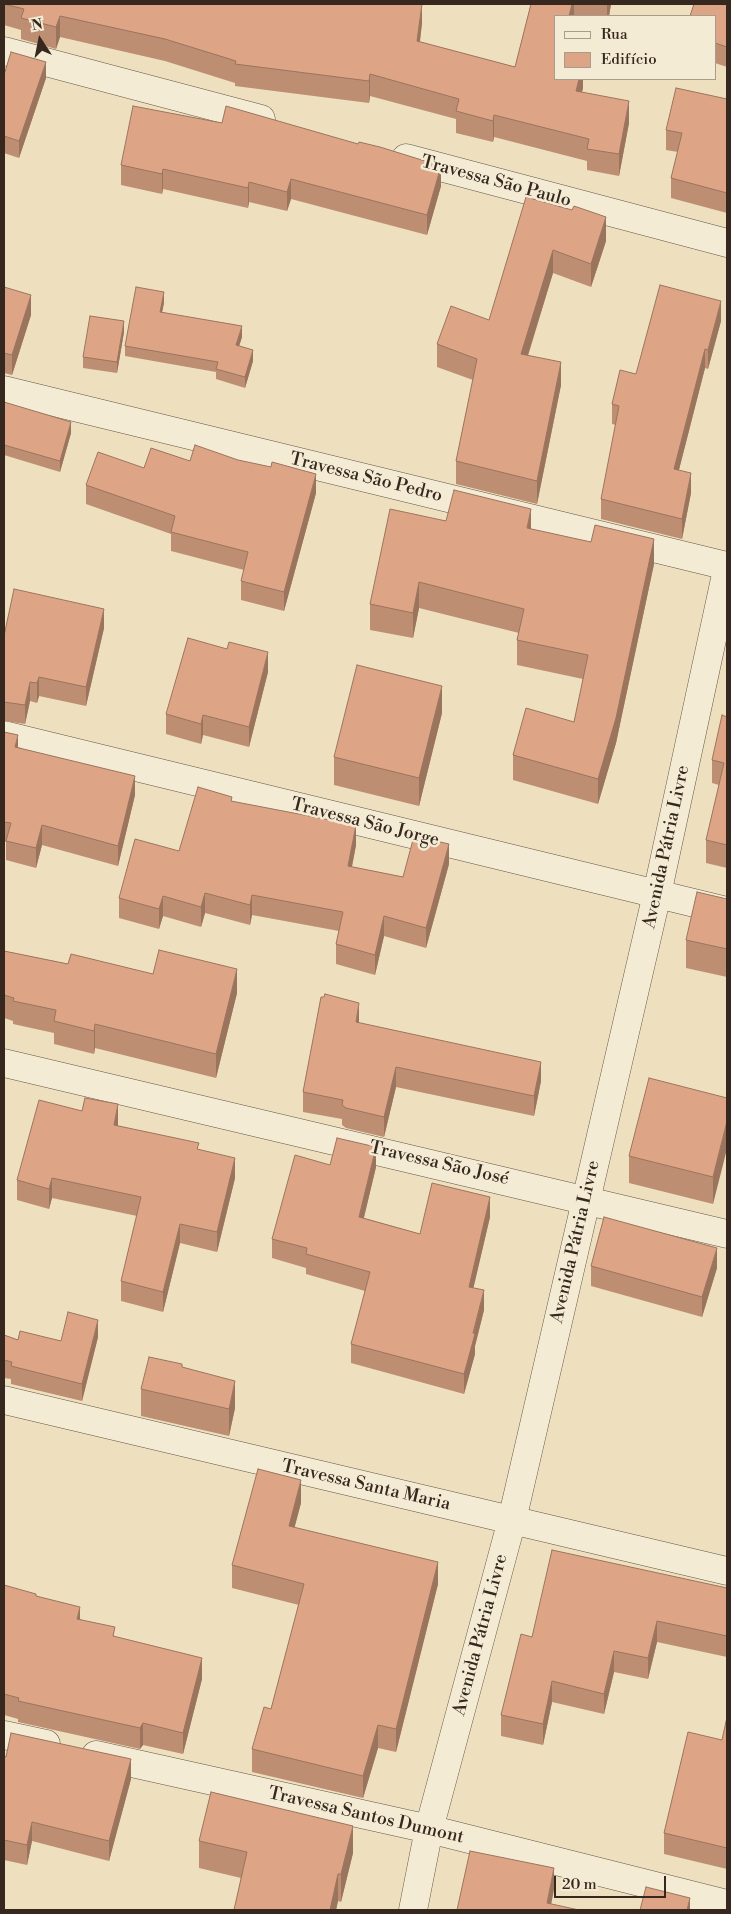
<!DOCTYPE html>
<meta charset="utf-8">
<style>
body{margin:0}
#map{position:relative;width:731px;height:1914px;overflow:hidden;background:#eee0be;font-family:"Libre Bodoni",serif}
canvas{display:block}
.frame{position:absolute;inset:0;border:5px solid #36281e;pointer-events:none}
.legend{position:absolute;left:554px;top:15px;width:162px;height:65px;box-sizing:border-box;background:#f4ebd5;border:1px solid #a89d8c;margin:0;padding:6px 9px;list-style:none;font-size:15px;color:#36281e}
.legend li{display:flex;align-items:center;gap:10px;height:25px}
.legend b{width:25px;border:1px solid #a89d8c}
.north{position:absolute;left:15px;top:15px;width:50px;height:50px;-webkit-text-stroke:4px #f4ebd5;paint-order:stroke;rotate:349deg;font-size:14px;font-weight:700;line-height:20px;text-align:center;color:#36281e}
.north::after{content:'';display:block;margin:auto;width:18px;height:22px;background:#36281e;clip-path:polygon(50% 0,100% 100%,50% 72%,0 100%)}
.scale{position:absolute;left:554px;top:1876px;width:112px;height:22px;box-sizing:border-box;border:2px solid #36281e;border-top:0;padding-left:6px;font-size:15px;line-height:18px;white-space:nowrap;color:#36281e;-webkit-text-stroke:4px #f4ebd5;paint-order:stroke}
</style>
<div id="map">
<canvas width="731" height="1914"></canvas>
<div class="frame"></div>
<ul class="legend">
<li><b style="height:6px;background:#f4ebd5"></b>Rua</li>
<li><b style="height:14px;background:#dda586"></b>Edifício</li>
</ul>
<div class="north">N</div>
<div class="scale">20 m</div>
</div>
<script>
const ctx = document.querySelector('canvas').getContext('2d');
ctx.lineJoin = 'round';
const toPath = rows => new Path2D(rows.map(r => 'M' + r).join(''));
function stroke(path, color, width, dash) { ctx.strokeStyle = color; ctx.lineWidth = width; ctx.lineCap = dash ? 'butt' : 'round'; ctx.setLineDash(dash || []); ctx.stroke(path); }
function paint(path, color) { ctx.fillStyle = color; ctx.fill(path, 'evenodd'); }
function label(font, color, halo, rows, align = 'center') {
  ctx.font = font + ' "Libre Bodoni",serif'; ctx.lineWidth = 5; ctx.setLineDash([]); ctx.textBaseline = 'middle'; ctx.strokeStyle = halo; ctx.fillStyle = color; for (const [text, x, y, turn = 0] of rows) {
    ctx.save(); ctx.translate(x, y); ctx.rotate((+turn || 0) * Math.PI / 180); ctx.textAlign = isNaN(turn) ? turn : align; if (halo) ctx.strokeText(text, 0, 0); ctx.fillText(text, 0, 0); ctx.restore();
  }
}
const minor = toPath([
 [4,51,261,119],
 [406,158,727,243],
 [4,390,727,566],
 [4,735,727,911],
 [4,1063,727,1234],
 [4,1400,727,1571],
 [4,1735,46,1744],
 [96,1755,429,1829,727,1904],
 [413,1910,429,1829,512,1520,657,894,727,570]
]);
const wall = toPath([
 [4,4,422,23,420,42,515,67,531,4,611,4,609,16,555,16,555,79,583,79,583,88,582,92,629,123,619,176,587,170,587,161,494,137,493,142,456,133,456,119,370,96,369,103,235,86,235,83,165,61,60,37,56,49,21,39,21,30,4,25],
 [727,4,727,67,715,63,715,16,724,5],
 [4,75,46,78,19,158,4,153],
 [727,99,727,213,671,198,671,178,678,152,666,150,666,130],
 [121,165,441,186,427,235,291,199,287,211,249,202,248,208,163,189,162,194,121,185],
 [572,210,606,241,591,287,553,273,528,356,561,385,537,504,456,484,456,461,473,380,437,367,437,344,489,320],
 [4,287,31,315,12,375,4,373],
 [164,303,162,312,242,337,239,346,253,361,245,388,216,379,216,372,125,356,125,346],
 [721,321,708,369,705,368,679,470,691,493,682,539,601,519,601,499,616,425,612,424,612,404,636,374],
 [124,332,117,373,83,368,83,357],
 [4,402,71,433,60,472,4,455],
 [190,461,316,493,284,611,241,600,241,581,244,570,171,551,171,534,86,504,86,485,144,468],
 [446,521,531,529,654,564,616,743,598,804,513,780,513,755,574,722,583,679,517,665,517,640,519,633,419,608,413,638,370,630,370,604],
 [104,628,86,706,39,696,37,703,30,701,25,724,4,721,4,636],
 [268,672,249,747,203,735,201,744,166,734,166,714],
 [442,713,419,806,334,785,334,757],
 [727,717,727,868,706,863,706,840,719,785,712,783,712,760],
 [4,732,18,747,135,795,118,866,42,845,36,868,6,860,6,842,4,841],
 [232,801,356,845,352,867,403,877,449,864,426,948,384,936,375,975,336,964,336,944,339,931,252,915,250,925,205,913,201,927,163,916,159,929,119,918,119,898,179,851],
 [727,899,727,977,686,968,686,940],
 [4,951,68,964,153,974,237,993,216,1078,95,1048,94,1054,54,1044,54,1033,13,1024,13,1021,4,1018],
 [324,997,359,1023,541,1081,534,1116,396,1087,384,1137,346,1128,342,1125,342,1119,303,1112,303,1092],
 [727,1098,713,1204,629,1183,629,1156],
 [118,1124,118,1126,199,1150,235,1178,217,1252,180,1243,163,1312,121,1301,121,1281,137,1216,52,1198,49,1209,17,1200,17,1180],
 [330,1165,376,1167,364,1218,420,1234,490,1217,473,1288,484,1310,475,1346,475,1354,464,1394,351,1363,351,1344,365,1291,306,1274,306,1268,272,1258,272,1239],
 [591,1266,717,1268,702,1317,591,1286],
 [4,1335,18,1340,61,1341,98,1337,82,1401,11,1384,11,1379,4,1378],
 [141,1389,235,1408,229,1436,141,1416],
 [301,1503,294,1527,438,1584,396,1752,378,1748,363,1798,252,1772,252,1749,271,1709,299,1605,232,1588,232,1565],
 [4,1585,36,1596,80,1619,202,1679,183,1754,143,1745,140,1749,18,1722,18,1719,4,1715],
 [727,1588,727,1657,657,1642,648,1679,614,1672,604,1714,552,1702,543,1745,501,1736,501,1715,532,1637],
 [727,1717,727,1869,664,1854,664,1833,722,1740],
 [4,1756,131,1779,109,1861,32,1841,27,1865,4,1860],
 [199,1841,353,1853,341,1902,338,1901,336,1910,234,1910,241,1878,199,1868]
]);
const shadedWall = toPath([
 [422,4,422,23,417,63,417,41],
 [572,4,574,4,574,16,569,16],
 [607,4,611,4,609,16,607,16],
 [60,16,60,37,56,49,56,27],
 [46,62,46,78,19,158,19,141],
 [370,74,370,96,369,103,369,81],
 [579,79,583,79,583,88,576,113,576,91],
 [629,101,629,123,619,176,619,154],
 [494,115,494,137,493,142,493,121],
 [441,166,441,186,427,235,427,215],
 [163,169,163,189,162,194,162,174],
 [291,179,291,199,287,211,287,192],
 [249,182,249,202,248,208,248,188],
 [606,217,606,241,591,287,591,264],
 [553,250,553,273,521,377,521,354],
 [164,292,164,303,160,322,160,312],
 [31,295,31,315,12,375,12,355],
 [721,301,721,321,708,369,708,350],
 [124,321,124,332,117,373,117,362],
 [242,326,242,337,236,356,236,345],
 [705,349,705,368,674,489,674,469],
 [253,350,253,361,245,388,245,377],
 [561,362,561,385,537,504,537,481],
 [71,422,71,433,60,472,60,461],
 [691,473,691,493,682,539,682,519],
 [316,474,316,493,284,611,284,592],
 [531,509,531,534,527,528],
 [654,539,654,564,616,743,598,804,598,779],
 [419,582,419,608,413,638,413,613],
 [104,609,104,628,86,706,86,687],
 [268,652,268,672,249,747,249,727],
 [39,677,39,696,37,703,37,683],
 [30,682,30,701,25,724,25,705],
 [442,686,442,713,419,806,419,778],
 [203,715,203,735,201,744,201,724],
 [18,735,18,754,15,747],
 [135,776,135,795,118,866,118,846],
 [42,825,42,845,36,868,36,848],
 [356,825,356,845,348,886,348,866],
 [449,844,449,864,426,948,426,928],
 [205,893,205,913,201,927,201,907],
 [252,895,252,915,250,925,250,905],
 [163,896,163,916,159,929,159,909],
 [384,916,384,936,375,975,375,955],
 [237,969,237,993,216,1078,216,1054],
 [359,1003,359,1023,356,1022],
 [95,1024,95,1048,94,1054,94,1031],
 [541,1062,541,1081,534,1116,534,1096],
 [396,1067,396,1087,384,1137,384,1117],
 [118,1104,118,1124,114,1145,114,1125],
 [727,1121,727,1149,713,1204,713,1177],
 [376,1147,376,1167,359,1237,359,1217],
 [235,1158,235,1178,217,1252,217,1232],
 [52,1178,52,1198,49,1209,49,1189],
 [490,1197,490,1217,469,1307,469,1287],
 [180,1224,180,1243,163,1312,163,1292],
 [717,1248,717,1268,702,1317,702,1297],
 [484,1290,484,1310,475,1346,475,1354,464,1394,464,1374],
 [98,1320,98,1337,82,1401,82,1384],
 [235,1381,235,1408,229,1436,229,1409],
 [301,1480,301,1503,289,1549,289,1526],
 [438,1562,438,1584,396,1752,396,1729],
 [80,1607,80,1628,77,1619],
 [657,1621,657,1642,648,1679,648,1658],
 [614,1651,614,1672,604,1714,604,1694],
 [202,1658,202,1679,183,1754,183,1733],
 [552,1681,552,1702,543,1745,543,1724],
 [143,1723,143,1745,140,1749,140,1728],
 [378,1725,378,1748,363,1798,363,1776],
 [131,1759,131,1779,109,1861,109,1841],
 [32,1822,32,1841,27,1865,27,1845],
 [353,1826,353,1853,341,1902,341,1874],
 [554,1868,554,1890,550,1910,547,1903],
 [338,1874,338,1901,336,1910,330,1910],
 [690,1898,690,1910,687,1910]
]);
const building = toPath([
 [4,4,422,4,417,41,515,67,531,4,572,4,569,16,555,16,555,79,579,79,576,91,629,101,619,154,587,149,589,139,494,115,493,121,456,111,459,99,370,74,369,81,235,64,236,61,165,39,60,16,56,27,21,18,24,9,4,4],
 [694,4,721,4,724,5,725,4,727,4,727,47,715,43,715,16,690,16,694,4],
 [11,52,46,62,19,141,4,136,4,75,11,52],
 [676,88,727,99,727,193,671,178,682,133,666,130,676,88],
 [133,106,222,123,226,106,358,144,359,142,380,147,441,166,427,215,291,179,287,192,249,182,248,188,163,169,162,174,121,165,133,106],
 [526,197,572,210,574,206,606,217,591,264,553,250,521,354,561,362,537,481,456,461,477,359,437,344,451,306,489,320,526,197],
 [660,285,721,301,708,350,705,349,674,469,691,473,682,519,601,499,619,406,612,404,620,370,636,374,660,285],
 [4,287,31,295,12,355,4,353,4,287],
 [136,287,164,292,160,312,242,326,236,345,253,350,245,377,216,369,218,362,125,346,136,287],
 [90,316,124,321,117,362,83,357,90,316],
 [4,402,71,422,60,461,4,445,4,402],
 [195,445,238,460,271,467,272,462,316,474,284,592,241,581,248,552,171,532,175,516,86,485,98,452,144,468,151,448,190,461,195,445],
 [454,490,531,509,527,528,591,542,595,525,654,539,616,718,598,779,513,755,526,708,574,722,588,655,517,640,524,609,419,582,413,613,370,604,390,509,446,521,454,490],
 [14,589,104,609,86,687,39,677,37,683,30,682,25,705,4,702,4,636,14,589],
 [188,638,227,649,229,642,268,652,249,727,203,715,201,724,166,714,188,638],
 [357,665,442,686,419,778,334,757,357,665],
 [722,715,727,717,727,845,706,840,724,763,712,760,722,715],
 [4,732,18,735,15,747,135,776,118,846,42,825,36,848,6,841,11,823,4,822,4,732],
 [198,787,232,797,231,801,356,825,348,866,403,877,414,836,449,844,426,928,384,916,375,955,336,944,343,912,252,895,250,905,205,893,201,907,163,896,159,909,119,898,135,839,179,851,198,787],
 [697,892,727,899,727,949,686,940,697,892],
 [159,950,237,969,216,1054,95,1024,94,1031,54,1021,56,1010,13,1001,14,998,4,995,4,951,68,964,71,954,153,974,159,950],
 [325,994,359,1003,356,1022,541,1062,534,1096,396,1067,384,1117,346,1108,342,1105,343,1100,303,1092,321,997,324,997,325,994],
 [649,1078,727,1098,727,1121,713,1177,629,1156,649,1078],
 [85,1098,118,1104,114,1125,199,1143,197,1149,235,1158,217,1232,180,1224,163,1292,121,1281,141,1197,52,1178,49,1189,17,1180,39,1100,82,1111,85,1098],
 [337,1138,376,1147,359,1217,420,1234,432,1183,490,1197,469,1287,484,1290,473,1333,475,1334,464,1374,351,1344,370,1272,306,1254,307,1248,272,1239,295,1155,330,1165,337,1138],
 [604,1217,717,1248,702,1297,591,1266,604,1217],
 [68,1312,98,1320,82,1384,11,1366,12,1362,4,1360,4,1335,18,1340,20,1331,61,1341,68,1312],
 [149,1357,182,1364,182,1367,235,1381,229,1409,141,1389,149,1357],
 [258,1469,301,1480,289,1526,438,1562,396,1729,378,1725,363,1776,252,1749,264,1707,271,1709,304,1584,232,1565,258,1469],
 [552,1550,727,1588,727,1636,657,1621,648,1658,614,1651,604,1694,552,1681,543,1724,501,1715,521,1634,532,1637,552,1550],
 [4,1585,36,1594,36,1596,80,1607,77,1619,115,1627,113,1636,202,1658,183,1733,143,1723,140,1728,18,1701,19,1698,4,1694,4,1585],
 [727,1717,727,1848,664,1833,688,1732,722,1740,727,1717],
 [11,1733,131,1759,109,1841,32,1822,27,1845,4,1840,4,1756,6,1757,11,1733],
 [211,1792,353,1826,341,1874,338,1874,330,1910,234,1910,247,1852,199,1841,211,1792],
 [470,1851,554,1868,547,1903,579,1910,457,1910,470,1851],
 [646,1887,690,1898,687,1910,640,1910,646,1887]
]);
const streetNames = [
 ["Travessa São Paulo",496,182,15],
 ["Travessa São Pedro",366,478,14],
 ["Travessa São Jorge",365,823,14],
 ["Avenida Pátria Livre",667,847,-78],
 ["Travessa São José",439,1164,13],
 ["Avenida Pátria Livre",576,1242,-77],
 ["Travessa Santa Maria",366,1486,13],
 ["Avenida Pátria Livre",481,1635,-75],
 ["Travessa Santos Dumont",366,1816,13]
];
stroke(minor, '#645646', 29);
stroke(minor, '#f4ebd5', 28);
paint(wall, '#be8e73');
paint(shadedWall, '#9b745e');
paint(building, '#dda586');
stroke(building, '#9b745e', 1);
label('18px', '#36281e', '#f4ebd5', streetNames);
</script>
